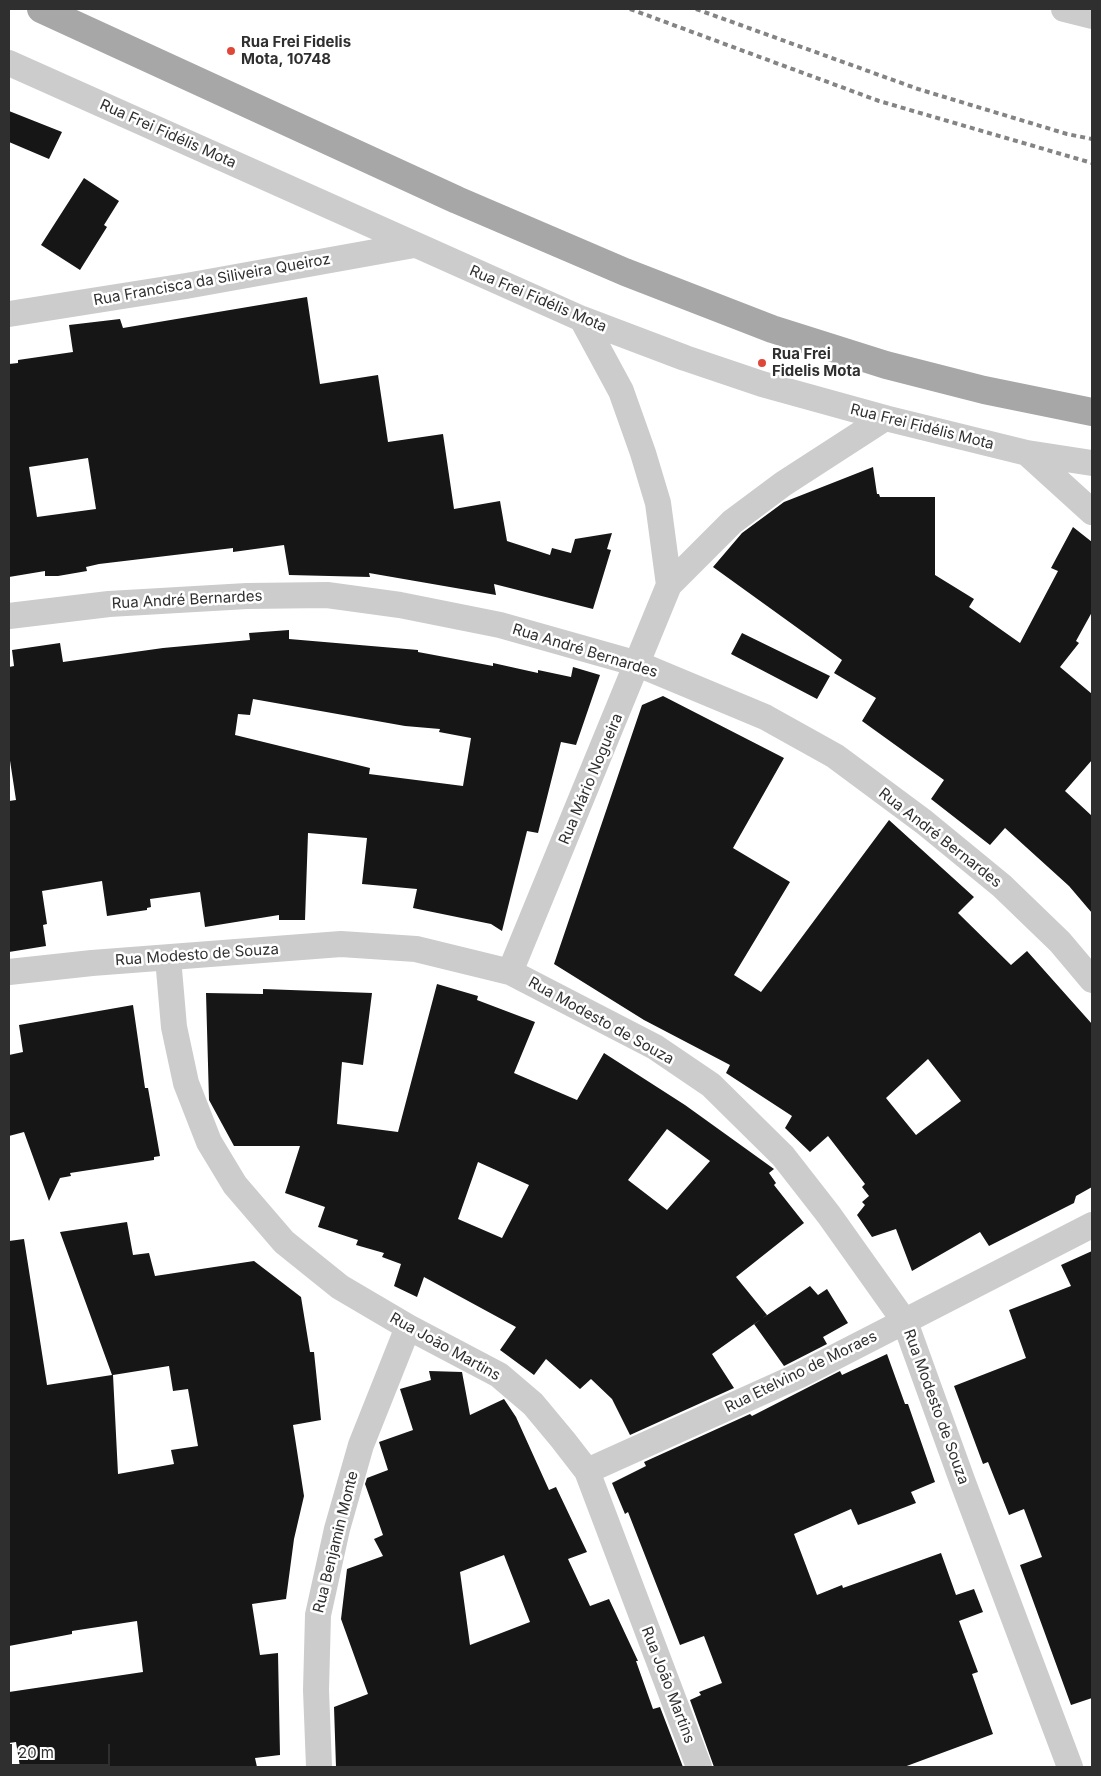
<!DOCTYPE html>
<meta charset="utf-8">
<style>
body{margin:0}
#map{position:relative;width:1101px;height:1776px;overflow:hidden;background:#fff;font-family:Inter,sans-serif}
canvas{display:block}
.frame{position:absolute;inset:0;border:10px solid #2f2f2f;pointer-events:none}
.scale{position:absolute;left:10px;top:1744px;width:100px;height:22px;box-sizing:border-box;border:2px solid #2f2f2f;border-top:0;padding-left:6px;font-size:15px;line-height:18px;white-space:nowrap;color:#2f2f2f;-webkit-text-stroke:4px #fff;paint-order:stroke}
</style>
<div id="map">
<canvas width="1101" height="1776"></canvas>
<div class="frame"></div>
<div class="scale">20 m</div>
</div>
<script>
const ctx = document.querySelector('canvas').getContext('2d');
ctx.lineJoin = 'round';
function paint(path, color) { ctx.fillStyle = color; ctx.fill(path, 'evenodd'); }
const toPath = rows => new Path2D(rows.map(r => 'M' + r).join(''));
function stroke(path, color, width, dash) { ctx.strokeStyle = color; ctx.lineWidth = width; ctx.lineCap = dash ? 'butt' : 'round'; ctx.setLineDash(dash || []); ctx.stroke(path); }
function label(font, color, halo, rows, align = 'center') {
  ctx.font = font + ' Inter,sans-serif'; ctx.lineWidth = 5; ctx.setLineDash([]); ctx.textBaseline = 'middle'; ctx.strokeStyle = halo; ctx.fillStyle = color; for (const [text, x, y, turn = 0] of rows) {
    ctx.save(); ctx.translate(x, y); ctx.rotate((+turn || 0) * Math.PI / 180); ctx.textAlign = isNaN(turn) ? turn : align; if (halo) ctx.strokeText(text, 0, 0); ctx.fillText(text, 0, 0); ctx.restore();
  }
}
const building = toPath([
 [9,111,62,132,49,159,9,142],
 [84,178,119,201,104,225,107,227,80,270,41,245],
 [307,297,320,384,378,375,388,442,443,434,454,509,500,501,507,541,550,555,552,548,571,553,575,539,612,533,607,549,611,550,593,609,494,584,496,595,369,573,370,577,289,575,284,545,233,552,233,548,99,564,86,567,87,571,58,576,45,576,45,571,9,577,9,364,18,363,18,360,73,352,69,325,120,319,123,328],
 [88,458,96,509,37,517,29,467],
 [873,467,877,494,879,494,880,497,935,497,935,575,974,599,969,607,1020,643,1058,571,1051,568,1073,527,1092,542,1092,612,1076,641,1079,643,1060,667,1092,694,1092,760,1065,791,1092,816,1092,913,1069,886,1005,828,990,845,931,799,944,780,862,721,876,698,834,673,842,660,713,567,742,533,784,502],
 [289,630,289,639,418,650,418,652,493,666,493,663,538,673,538,670,571,677,573,667,600,675,576,745,561,742,538,833,527,831,502,931,491,924,413,908,417,889,362,884,367,838,308,833,305,920,279,920,279,915,205,927,200,892,150,899,151,907,147,908,147,910,107,916,102,881,42,891,47,924,43,925,46,946,9,952,9,801,16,800,9,754,9,667,14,666,12,650,60,643,63,662,163,648,250,640,249,633],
 [253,699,405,726,440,729,439,732,471,738,463,786,369,774,370,768,235,735,238,714,250,715],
 [742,633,830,676,817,699,731,654],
 [663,696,784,758,733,848,790,882,734,975,761,992,889,820,974,897,958,913,1011,965,1027,951,1092,1024,1092,1187,1076,1196,1074,1203,989,1246,980,1232,912,1271,896,1229,872,1237,857,1215,865,1205,862,1202,869,1196,862,1187,865,1184,828,1136,810,1152,785,1128,792,1116,726,1073,730,1065,644,1020,554,964,642,705],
 [928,1059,961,1101,916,1135,886,1098],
 [437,984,478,996,477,1000,535,1022,514,1073,577,1100,604,1053,685,1105,774,1169,769,1173,776,1183,774,1185,804,1223,736,1277,767,1315,712,1354,734,1388,630,1435,612,1399,591,1379,580,1389,546,1359,534,1375,500,1350,516,1327,424,1277,417,1297,394,1286,401,1264,382,1257,384,1253,356,1245,358,1240,318,1227,325,1207,285,1193,300,1146,234,1146,209,1100,206,993,263,994,263,989,372,993,363,1065,342,1062,337,1124,398,1132],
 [667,1129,710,1161,667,1210,628,1180],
 [478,1162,529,1185,502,1238,458,1219],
 [133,1005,145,1088,148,1088,160,1156,154,1157,154,1160,70,1173,71,1176,60,1178,49,1201,24,1132,9,1136,9,1055,23,1052,19,1025],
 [127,1222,133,1255,149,1253,155,1276,254,1261,301,1297,310,1352,314,1352,321,1420,293,1425,304,1496,294,1539,286,1599,252,1604,260,1655,278,1653,280,1755,255,1758,257,1767,20,1767,16,1742,9,1743,9,1692,143,1672,137,1621,72,1631,72,1634,9,1646,9,1241,24,1239,47,1385,112,1375,60,1232],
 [169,1366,173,1391,188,1389,198,1446,171,1450,174,1464,118,1474,113,1375],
 [1092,1251,1092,1698,1071,1705,1020,1565,1042,1557,1024,1509,1009,1515,988,1462,983,1464,954,1386,1026,1358,1009,1310,1071,1286,1061,1265],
 [810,1286,818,1295,827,1289,848,1323,823,1337,827,1344,784,1366,754,1324],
 [887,1354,905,1404,908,1404,935,1482,911,1492,916,1503,869,1521,858,1525,851,1509,794,1534,817,1595,842,1585,843,1588,941,1553,956,1595,974,1589,983,1612,959,1621,978,1672,972,1674,993,1734,904,1767,714,1767,690,1700,701,1695,699,1692,722,1683,704,1636,680,1645,628,1512,625,1514,612,1483,646,1466,644,1462,750,1414,752,1416,840,1371,842,1375],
 [429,1371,462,1372,470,1415,504,1399,516,1417,549,1490,556,1487,587,1552,568,1559,590,1606,609,1599,638,1661,636,1661,653,1709,660,1707,683,1767,336,1767,334,1707,368,1694,341,1619,347,1569,383,1556,374,1539,383,1535,365,1484,367,1478,388,1470,379,1442,413,1430,400,1389,431,1380],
 [504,1555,530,1622,470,1645,460,1572]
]);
const street = toPath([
 [1064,9,1092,16],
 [9,63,582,319,685,358,762,384,885,418,1027,453,1092,463],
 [9,314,186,286,414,245],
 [582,319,621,391,643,453,658,503,669,585],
 [1027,453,1092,512],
 [9,616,109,604,247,596,327,595,400,605,500,625,638,664,765,717,835,756,924,822,1002,886,1060,942,1092,980],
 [168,958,174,1027,186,1083,209,1142,235,1185,284,1242,340,1287,408,1327,499,1375,533,1404,563,1440,587,1471,699,1767],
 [9,972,92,963,341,944,416,949,510,972,655,1047,711,1085,783,1156,829,1215,905,1322,962,1480,1070,1767],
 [510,972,669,585,732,522,783,484,885,418],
 [587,1471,800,1375,1092,1225],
 [319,1767,316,1690,318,1615,337,1529,361,1445,408,1327]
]);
const primary = toPath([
 [41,9,457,200,625,272,772,329,886,365,984,390,1092,412]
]);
const rail = toPath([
 [630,9,879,101,1092,163],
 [696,9,918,89,1067,134,1092,139]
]);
const markers = [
 [231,51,5,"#df4738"],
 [762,363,5,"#df4738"]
];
const poiNames = [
 ["Rua Frei Fidelis",241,42],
 ["Mota, 10748",241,59],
 ["Rua Frei",772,354],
 ["Fidelis Mota",772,371]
];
const streetNames = [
 ["Rua Frei Fidélis Mota",168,134,24],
 ["Rua Francisca da Siliveira Queiroz",212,280,-10],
 ["Rua Frei Fidélis Mota",538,299,23],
 ["Rua Frei Fidélis Mota",922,427,14],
 ["Rua André Bernardes",187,600,-3],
 ["Rua André Bernardes",585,651,17],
 ["Rua Mário Nogueira",591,779,-67],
 ["Rua André Bernardes",940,838,38],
 ["Rua Modesto de Souza",197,955,-4],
 ["Rua Modesto de Souza",601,1021,29],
 ["Rua João Martins",445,1347,29],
 ["Rua Etelvino de Moraes",801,1372,-26],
 ["Rua Modesto de Souza",936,1407,70],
 ["Rua Benjamin Monte",336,1542,-76],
 ["Rua João Martins",668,1685,69]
];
paint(building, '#161616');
stroke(street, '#ccc', 26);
stroke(primary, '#a7a7a7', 28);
stroke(rail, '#848484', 4, [5, 4]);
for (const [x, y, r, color] of markers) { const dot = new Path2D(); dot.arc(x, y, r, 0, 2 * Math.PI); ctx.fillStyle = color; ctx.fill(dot); stroke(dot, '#fff', 2); }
label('bold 15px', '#2f2f2f', '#fff', poiNames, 'left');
label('15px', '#2f2f2f', '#fff', streetNames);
</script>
